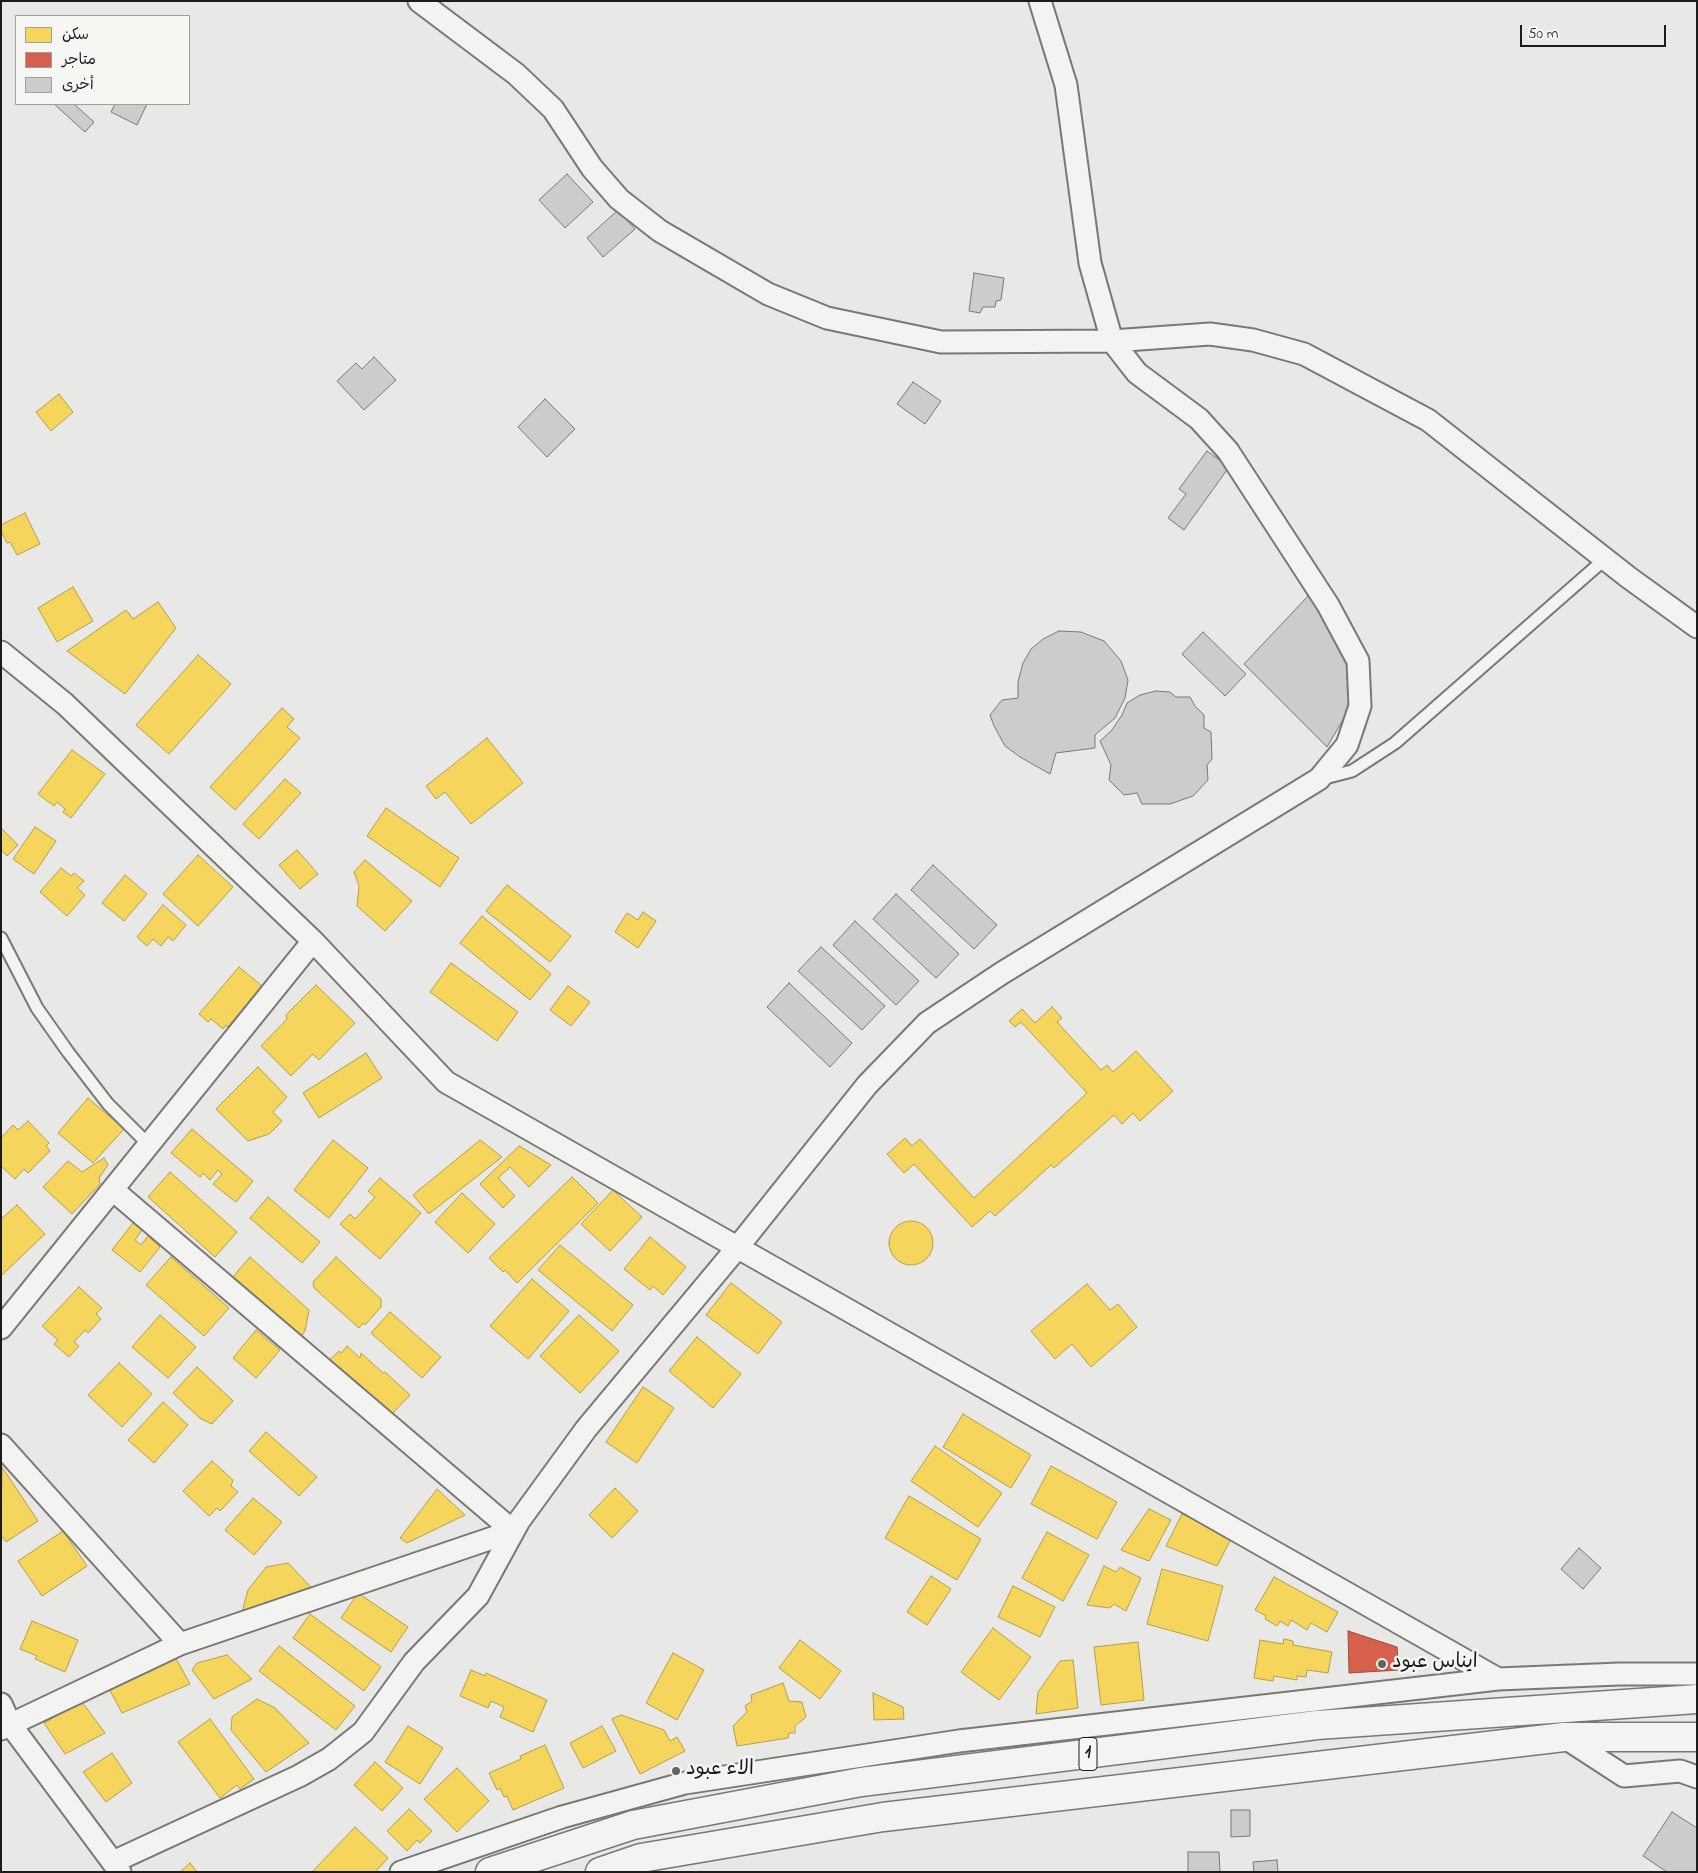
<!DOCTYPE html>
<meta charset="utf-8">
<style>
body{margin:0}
#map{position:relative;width:1698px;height:1873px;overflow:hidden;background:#e8e8e6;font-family:"Indie Flower","Playpen Sans Arabic",sans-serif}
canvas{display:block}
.frame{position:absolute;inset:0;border:2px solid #1c1c1c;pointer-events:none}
.legend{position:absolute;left:15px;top:15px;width:175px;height:90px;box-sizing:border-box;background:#f6f6f2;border:1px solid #9f9f9c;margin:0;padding:6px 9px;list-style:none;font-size:15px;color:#1c1c1c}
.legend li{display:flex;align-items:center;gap:10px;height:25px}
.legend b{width:25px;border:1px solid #9f9f9c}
.scale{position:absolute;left:1520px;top:25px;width:146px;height:22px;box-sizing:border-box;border:2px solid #1c1c1c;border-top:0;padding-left:6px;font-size:15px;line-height:18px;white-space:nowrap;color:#1c1c1c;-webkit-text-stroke:4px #f6f6f2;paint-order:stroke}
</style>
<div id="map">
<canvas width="1698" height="1873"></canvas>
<div class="frame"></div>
<ul class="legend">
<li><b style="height:14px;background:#f6d55c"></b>سكن</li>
<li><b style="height:14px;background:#d6604d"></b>متاجر</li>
<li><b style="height:14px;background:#ccccca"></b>أخرى</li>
</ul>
<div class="scale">50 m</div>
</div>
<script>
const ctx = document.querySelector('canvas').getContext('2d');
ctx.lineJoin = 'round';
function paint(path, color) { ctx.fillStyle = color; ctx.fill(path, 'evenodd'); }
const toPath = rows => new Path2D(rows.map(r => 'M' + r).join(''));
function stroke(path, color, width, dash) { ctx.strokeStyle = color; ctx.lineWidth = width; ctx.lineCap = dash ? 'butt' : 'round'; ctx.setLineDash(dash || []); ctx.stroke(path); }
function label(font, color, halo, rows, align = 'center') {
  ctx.font = font + ' "Indie Flower","Playpen Sans Arabic",sans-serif'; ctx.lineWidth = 5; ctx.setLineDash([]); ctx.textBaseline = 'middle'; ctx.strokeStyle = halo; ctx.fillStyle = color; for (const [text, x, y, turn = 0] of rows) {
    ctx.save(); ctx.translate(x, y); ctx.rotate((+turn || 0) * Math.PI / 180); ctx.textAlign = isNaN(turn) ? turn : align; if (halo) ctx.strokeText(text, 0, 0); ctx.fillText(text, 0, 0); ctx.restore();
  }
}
const homes = toPath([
 [59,394,73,412,51,431,36,412,59,394],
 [25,513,40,544,17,555,10,542,7,543,1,531,1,525,25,513],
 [73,587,93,621,57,642,38,608,73,587],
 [158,602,176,628,125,694,67,651,126,610,133,619,158,602],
 [198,655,231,684,169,754,136,725,198,655],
 [282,708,294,719,287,727,300,738,235,810,210,787,282,708],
 [487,738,523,783,471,824,445,792,436,799,426,786,487,738],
 [72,750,105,774,71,818,63,812,65,809,57,802,54,806,38,794,72,750],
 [285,779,301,793,259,839,243,824,285,779],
 [386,808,459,858,440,887,367,836,386,808],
 [35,827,56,841,34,874,13,859,35,827],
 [1,828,18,845,7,856,1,850,1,828],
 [297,850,318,874,300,889,279,865,297,850],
 [198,855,233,887,198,926,163,894,198,855],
 [365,860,412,901,385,931,357,906,359,886,354,872,365,860],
 [61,868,71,876,74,873,84,881,77,888,85,895,67,916,40,892,61,868],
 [125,875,147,894,124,921,102,903,125,875],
 [507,885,571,936,550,962,486,911,507,885],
 [163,905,186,925,173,941,168,937,161,946,153,939,147,946,137,937,163,905],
 [643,912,656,921,638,948,615,932,627,913,638,920,643,912],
 [482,916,551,974,530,1000,460,943,482,916],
 [451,963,518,1012,497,1041,430,992,451,963],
 [239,967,262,986,228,1027,226,1025,223,1029,211,1019,208,1022,199,1014,239,967],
 [316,985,355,1023,319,1060,313,1054,291,1076,261,1046,287,1019,286,1015,316,985],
 [568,986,590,1002,571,1026,550,1010,568,986],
 [1052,1007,1062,1018,1057,1022,1101,1070,1107,1065,1113,1072,1136,1051,1173,1091,1140,1121,1133,1113,1122,1124,1114,1115,1054,1168,1051,1165,995,1216,990,1211,972,1227,914,1164,904,1173,887,1154,905,1138,912,1146,920,1139,974,1198,1087,1093,1021,1022,1015,1027,1009,1021,1022,1009,1035,1023,1052,1007],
 [366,1053,382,1078,319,1118,303,1093,366,1053],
 [258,1067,287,1097,273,1112,282,1121,269,1134,248,1141,216,1109,258,1067],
 [88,1098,124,1129,93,1163,58,1133,88,1098],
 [28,1121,49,1143,46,1146,50,1151,28,1173,24,1169,15,1179,1,1166,1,1138,13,1125,18,1130,28,1121],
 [192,1129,253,1181,236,1202,213,1184,222,1174,218,1170,210,1180,203,1173,200,1177,171,1153,192,1129],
 [333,1140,368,1168,329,1218,294,1190,333,1140],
 [480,1140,502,1157,430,1213,428,1213,413,1195,480,1140],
 [519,1146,551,1165,529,1187,510,1167,498,1178,515,1196,503,1208,480,1184,519,1146],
 [104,1158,108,1165,99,1178,100,1184,72,1214,43,1187,68,1161,82,1172,104,1158],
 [170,1172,237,1232,215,1257,148,1197,170,1172],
 [572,1177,598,1203,517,1283,505,1270,503,1272,489,1258,572,1177],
 [380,1178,421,1213,380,1259,340,1224,350,1214,355,1219,375,1197,368,1191,380,1178],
 [613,1190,642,1217,610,1251,581,1224,613,1190],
 [462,1193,495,1224,468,1253,435,1222,462,1193],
 [268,1197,320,1242,302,1263,250,1218,268,1197],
 [17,1205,45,1234,1,1276,1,1219,17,1205],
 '889 1243a22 22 0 1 1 44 0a22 22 0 1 1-44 0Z',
 [133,1223,142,1230,135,1240,141,1245,148,1236,160,1247,140,1272,112,1250,133,1223],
 [650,1237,686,1267,663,1295,653,1286,650,1290,624,1269,650,1237],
 [560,1245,633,1305,612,1331,538,1270,560,1245],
 [171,1257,229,1308,204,1336,146,1285,171,1257],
 [250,1257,309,1310,305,1331,300,1338,232,1278,250,1257],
 [336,1257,381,1299,381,1307,365,1325,363,1323,359,1328,314,1288,313,1282,336,1257],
 [532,1279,569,1311,528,1359,490,1326,532,1279],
 [731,1283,782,1322,758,1354,706,1315,731,1283],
 [1087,1284,1110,1310,1118,1304,1137,1327,1091,1367,1072,1344,1055,1359,1031,1331,1087,1284],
 [79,1287,102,1308,96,1314,101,1319,88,1333,85,1330,74,1342,79,1346,69,1357,54,1344,58,1340,42,1326,79,1287],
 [390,1312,441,1357,422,1378,371,1333,390,1312],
 [160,1315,196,1347,168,1378,132,1347,160,1315],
 [579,1315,619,1351,580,1393,540,1356,579,1315],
 [256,1330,280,1350,256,1378,233,1358,256,1330],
 [697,1337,741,1374,713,1408,669,1371,697,1337],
 [347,1346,360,1358,361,1353,383,1373,385,1372,410,1395,392,1414,370,1395,365,1400,324,1365,339,1351,341,1353,347,1346],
 [119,1363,152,1394,122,1427,88,1395,119,1363],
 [197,1367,233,1401,212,1424,201,1419,173,1393,197,1367],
 [643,1387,674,1408,637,1463,606,1442,643,1387],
 [163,1402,188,1425,154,1463,128,1440,163,1402],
 [963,1414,1031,1455,1011,1488,943,1447,963,1414],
 [266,1432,317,1477,299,1496,249,1451,266,1432],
 [935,1446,1002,1493,978,1527,911,1481,935,1446],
 [212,1461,233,1480,231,1486,238,1492,220,1511,217,1508,209,1516,183,1491,212,1461],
 [1051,1466,1117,1502,1097,1539,1031,1504,1051,1466],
 [2,1467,38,1521,6,1542,1,1535,2,1467],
 [615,1488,638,1511,612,1538,589,1515,615,1488],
 [437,1489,465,1515,407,1543,400,1538,437,1489],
 [909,1496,981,1539,957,1580,885,1538,909,1496],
 [253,1498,282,1522,254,1555,225,1530,253,1498],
 [1149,1509,1171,1520,1149,1561,1121,1550,1149,1509],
 [1182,1514,1232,1537,1217,1566,1166,1546,1182,1514],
 [63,1531,87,1566,42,1596,18,1561,63,1531],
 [1047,1532,1089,1555,1063,1601,1022,1578,1047,1532],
 [288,1563,311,1587,242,1612,248,1590,266,1567,288,1563],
 [1104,1566,1116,1572,1120,1567,1141,1578,1126,1611,1114,1604,1110,1608,1087,1605,1104,1566],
 [1162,1569,1223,1586,1208,1641,1147,1624,1162,1569],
 [931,1576,951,1589,927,1625,907,1612,931,1576],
 [1274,1577,1338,1612,1327,1632,1311,1623,1307,1630,1291,1620,1288,1626,1280,1621,1277,1626,1265,1619,1266,1616,1255,1610,1274,1577],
 [1013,1586,1055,1607,1040,1637,998,1617,1013,1586],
 [358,1593,408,1627,391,1652,341,1618,358,1593],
 [310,1614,381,1667,364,1691,293,1638,310,1614],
 [32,1621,78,1640,65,1672,35,1659,37,1656,20,1649,32,1621],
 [993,1628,1031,1657,999,1700,961,1672,993,1628],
 [1284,1639,1293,1641,1293,1645,1332,1652,1328,1673,1307,1670,1306,1677,1297,1676,1297,1680,1274,1676,1273,1681,1254,1678,1260,1640,1283,1644,1284,1639],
 [800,1640,841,1671,820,1699,779,1668,800,1640],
 [1138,1642,1144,1700,1101,1705,1094,1647,1138,1642],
 [279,1646,355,1706,336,1730,259,1671,279,1646],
 [173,1653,190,1684,122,1713,106,1683,173,1653],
 [673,1653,704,1670,677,1720,646,1703,673,1653],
 [227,1655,252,1679,214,1699,192,1670,197,1663,227,1655],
 [1073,1660,1078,1708,1036,1714,1038,1692,1060,1661,1073,1660],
 [471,1670,485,1676,486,1673,547,1700,533,1732,500,1717,504,1707,491,1701,488,1708,460,1696,471,1670],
 [783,1683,789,1701,802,1702,806,1717,795,1726,795,1733,789,1733,788,1738,737,1746,733,1726,747,1712,745,1706,752,1701,751,1695,783,1683],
 [873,1693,903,1707,904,1719,874,1720,873,1693],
 [257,1699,275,1708,309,1743,266,1772,231,1730,232,1717,257,1699],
 [82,1702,105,1733,65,1754,44,1723,82,1702],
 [621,1715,664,1730,670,1741,677,1737,685,1751,640,1774,612,1719,621,1715],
 [210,1719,254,1779,240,1789,237,1785,220,1798,178,1742,210,1719],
 [408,1726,443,1748,420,1784,385,1762,408,1726],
 [602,1726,616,1751,583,1768,570,1743,602,1726],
 [545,1745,564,1788,513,1810,507,1796,504,1797,500,1788,497,1790,489,1773,521,1759,520,1756,545,1745],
 [112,1753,132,1783,106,1802,83,1772,112,1753],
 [375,1762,403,1788,382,1811,354,1785,375,1762],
 [457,1768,489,1801,457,1832,424,1799,457,1768],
 [409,1809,432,1831,420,1843,417,1840,407,1851,387,1831,409,1809],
 [355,1827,388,1858,375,1872,312,1872,355,1827],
 [190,1863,197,1872,180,1872,190,1863]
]);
const shops = toPath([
 [1348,1631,1397,1647,1399,1670,1349,1673,1348,1631]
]);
const building = toPath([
 [54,104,74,104,94,122,85,132,54,104],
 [115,104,147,104,137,125,111,112,115,104],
 [567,174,593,202,565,228,539,200,567,174],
 [618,210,635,229,603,257,587,238,618,210],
 [974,273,1004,278,1001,300,996,301,995,307,983,307,980,313,969,311,974,273],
 [374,357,396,380,364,410,337,381,356,363,362,369,374,357],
 [913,382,941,401,925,424,897,404,913,382],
 [545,399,575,429,547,457,518,427,545,399],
 [1207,451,1229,467,1184,530,1168,518,1186,494,1179,489,1207,451],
 [1308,596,1328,622,1346,660,1351,706,1327,747,1244,664,1308,596],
 [1059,631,1081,632,1104,641,1121,661,1128,680,1125,698,1115,718,1095,735,1095,748,1056,753,1050,774,1020,757,1005,746,994,726,990,715,1002,700,1018,698,1018,682,1023,663,1031,649,1043,639,1059,631],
 [1203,632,1246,674,1225,696,1182,654,1203,632],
 [1156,691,1170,692,1176,697,1190,697,1195,706,1204,715,1204,728,1211,732,1212,759,1207,765,1208,780,1193,796,1170,804,1142,804,1137,793,1124,795,1109,780,1111,765,1100,741,1112,730,1122,715,1127,703,1140,695,1156,691],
 [933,865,997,925,974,949,911,890,933,865],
 [896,894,959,954,936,978,873,919,896,894],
 [855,921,919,981,896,1005,833,945,855,921],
 [821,947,885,1006,862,1030,798,971,821,947],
 [789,983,852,1043,830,1067,767,1007,789,983],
 [1579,1548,1601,1568,1583,1589,1561,1569,1579,1548],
 [1231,1810,1250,1810,1250,1836,1231,1837,1231,1810],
 [1672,1812,1697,1828,1697,1872,1667,1872,1643,1856,1672,1812],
 [1188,1852,1219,1852,1220,1872,1188,1872,1188,1852],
 [1277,1860,1278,1872,1254,1872,1253,1862,1277,1860]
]);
const lane = toPath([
 [1321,779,1352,771,1395,743,1605,559],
 [1,938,37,1008,68,1052,108,1104,149,1145]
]);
const street = toPath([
 [419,1,516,74,553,109,592,168,619,199,660,231,768,294,827,318,941,342,1112,341,1210,334,1253,340,1304,354,1428,420,1628,577,1697,627],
 [1,652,65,704,313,941,446,1082,1498,1679],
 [113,1190,513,1531],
 [1,1328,313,941],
 [1,1445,180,1644],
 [1,1704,10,1724,120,1872],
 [1,1729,180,1644,513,1531],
 [1564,1737,1624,1776,1680,1771,1697,1777],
 [113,1862,299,1776,329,1759,363,1732,414,1662,478,1596,519,1521,586,1429,737,1248,867,1085,927,1023,1002,973,1319,779,1347,745,1360,706,1358,661,1328,605,1228,451,1199,419,1137,373,1112,341,1090,263,1066,85,1040,1],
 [401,1872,562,1817,685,1783,959,1741,1498,1679,1619,1674,1697,1674]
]);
const primary = toPath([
 [490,1872,633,1825,861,1782,1317,1725,1697,1699],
 [600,1872,641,1858,883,1817,1564,1737,1697,1737]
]);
const markers = [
 [1382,1664,5,"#636363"],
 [676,1771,5,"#636363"]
];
const shields = [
 [1088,1754,18]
];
const shieldNames = [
 ["1",1088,1754]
];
const poiNames = [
 ["ايناس عبود",1392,1664],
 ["الاء عبود",686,1771]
];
paint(homes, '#f6d55c');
stroke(homes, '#b59e49', 1);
paint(shops, '#d6604d');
stroke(shops, '#9e4c3e', 1);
paint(building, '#ccccca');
stroke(building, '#787877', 1);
stroke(lane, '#787877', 15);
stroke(street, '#787877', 25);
stroke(primary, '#787877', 31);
stroke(lane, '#f3f3f1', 11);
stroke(street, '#f3f3f1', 21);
stroke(primary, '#f3f3f1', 28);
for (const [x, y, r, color] of markers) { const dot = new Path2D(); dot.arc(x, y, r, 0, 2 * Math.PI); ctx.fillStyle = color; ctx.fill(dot); stroke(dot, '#f6f6f2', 2); }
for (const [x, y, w] of shields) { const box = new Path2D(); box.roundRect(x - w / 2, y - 16.5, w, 33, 4); ctx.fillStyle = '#f6f6f2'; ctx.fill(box); stroke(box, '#1c1c1c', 1); }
label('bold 19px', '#1c1c1c', null, shieldNames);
label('20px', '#1c1c1c', '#f6f6f2', poiNames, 'left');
</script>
